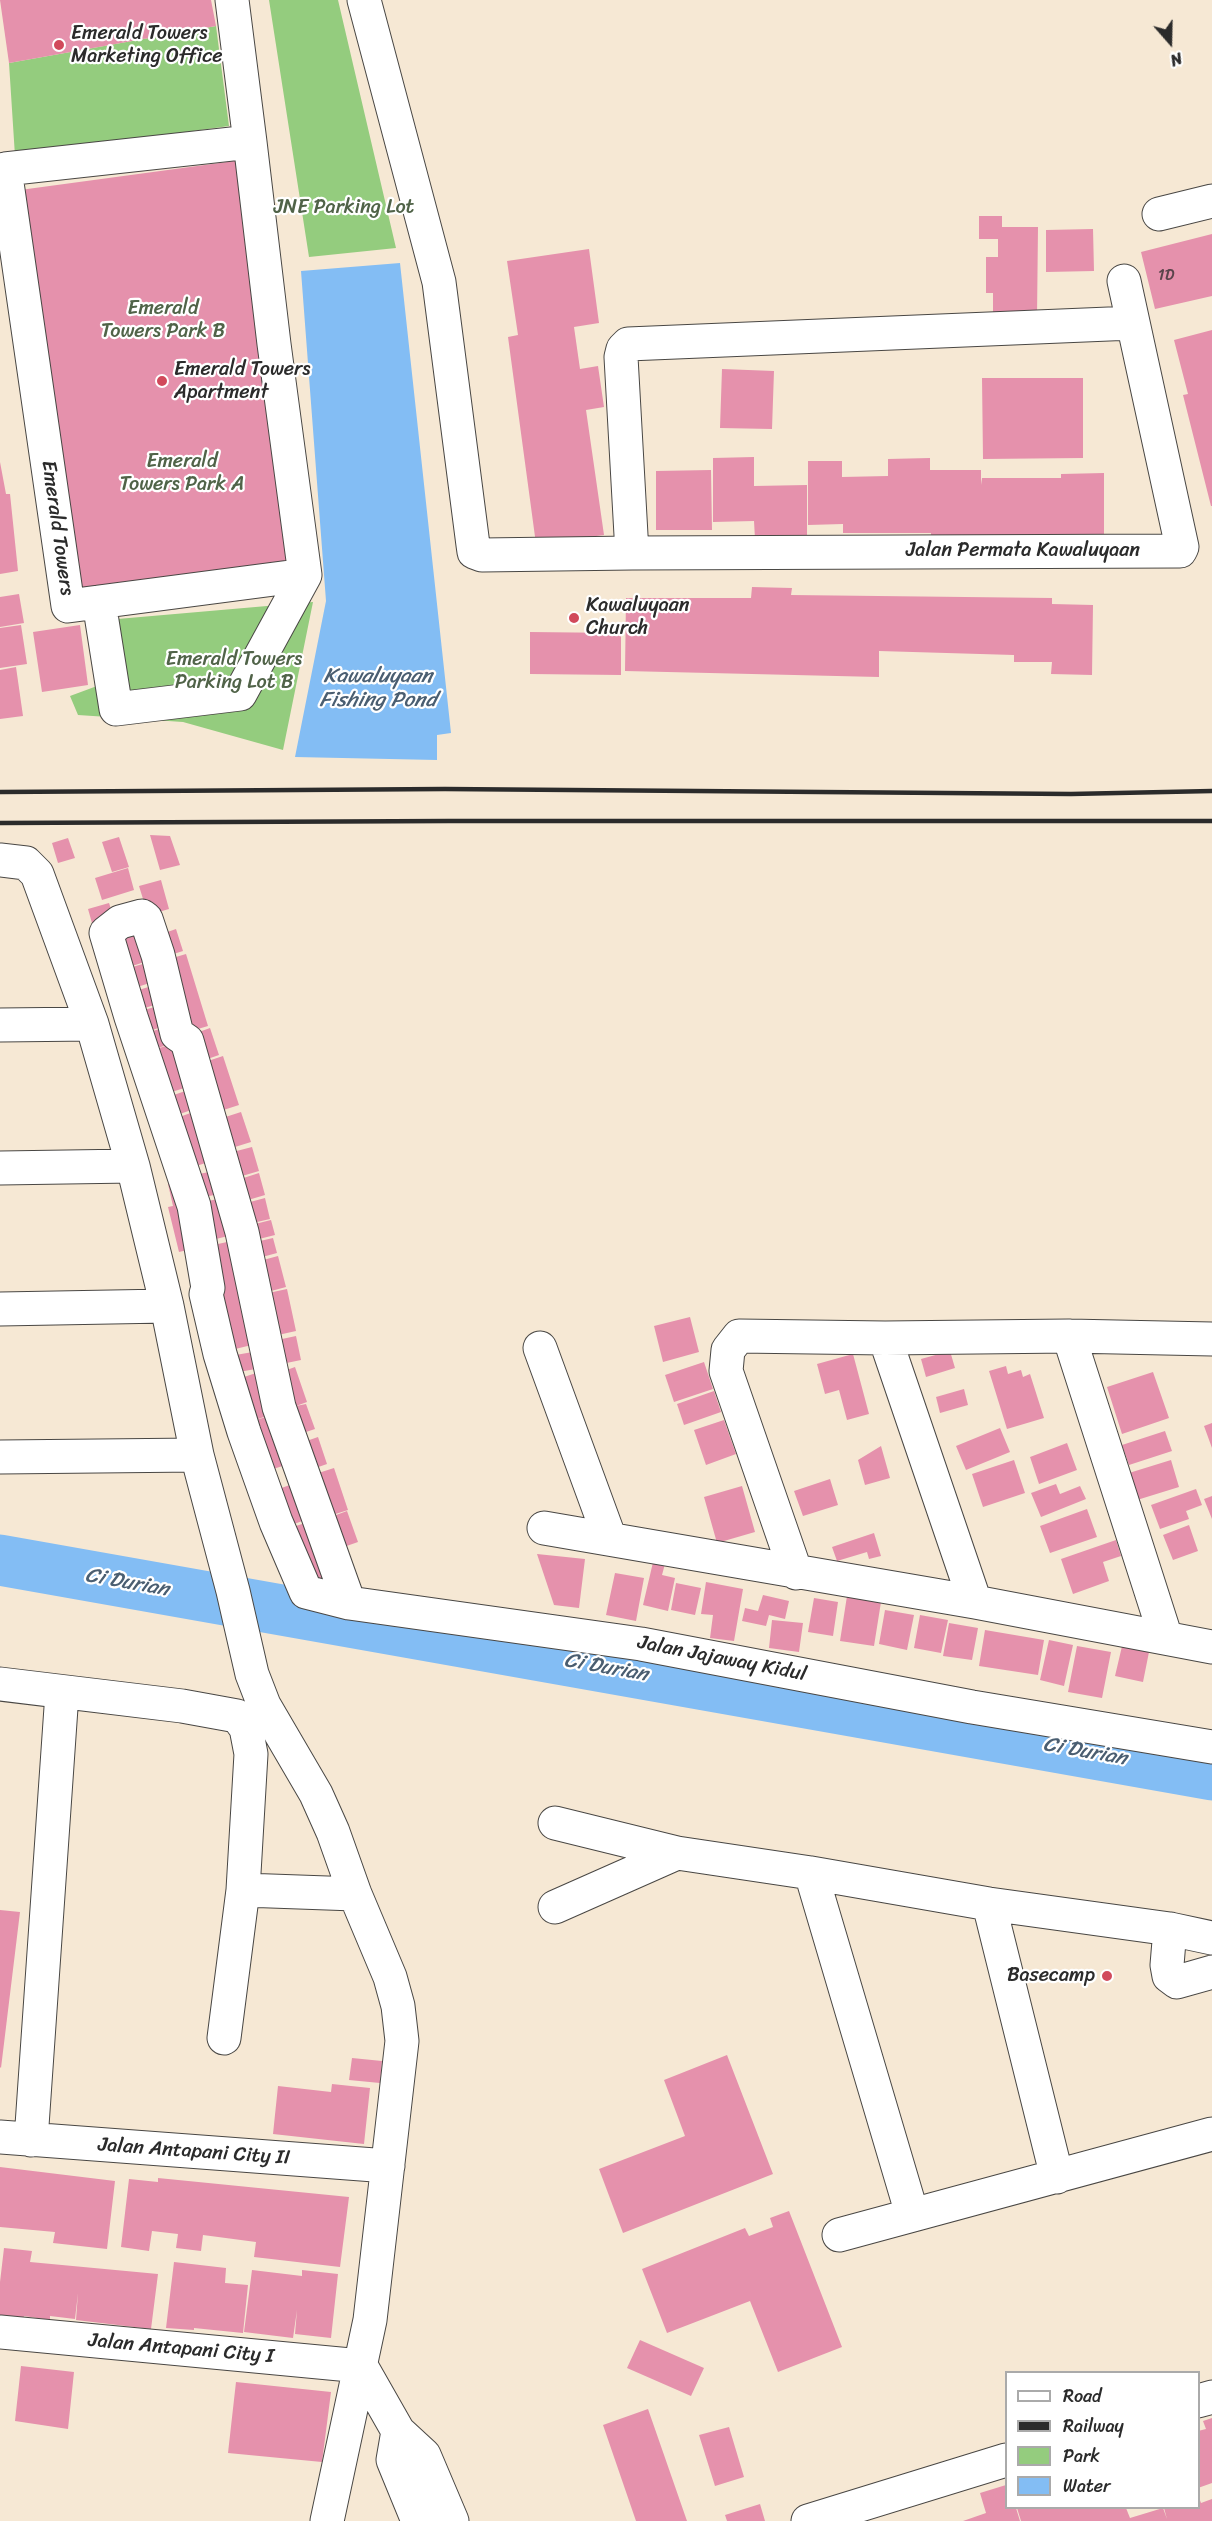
<!DOCTYPE html>
<style>
body{margin:0}
#map{position:relative;width:1212px;height:2521px;overflow:hidden;background:#f6e8d4;font-family:Sriracha,sans-serif}
canvas{display:block}
.legend{position:absolute;left:1005px;top:2371px;width:195px;height:138px;box-sizing:border-box;background:#fff;border:2px solid #aaa;margin:0;padding:8px 10px;list-style:none;font-size:18px;color:#2b2b2b}
.legend li{display:flex;align-items:center;gap:12px;height:30px}
.legend b{width:30px;border:2px solid #aaa}
.north{position:absolute;left:1140px;top:12px;width:60px;height:60px;-webkit-text-stroke:4px #fff;paint-order:stroke;rotate:160deg;font-size:16px;font-weight:700;line-height:24px;text-align:center;color:#2b2b2b}
.north::after{content:'';display:block;margin:auto;width:21px;height:27px;background:#2b2b2b;clip-path:polygon(50% 0,100% 100%,50% 72%,0 100%)}
</style>
<div id="map">
<canvas width="1212" height="2521"></canvas>
<ul class="legend">
<li><b style="height:8px;background:#fff"></b>Road</li>
<li><b style="height:8px;background:#2b2b2b"></b>Railway</li>
<li><b style="height:16px;background:#94cc7e"></b>Park</li>
<li><b style="height:16px;background:#83bdf4"></b>Water</li>
</ul>
<div class="north">N</div>
</div>
<script>
const ctx = document.querySelector('canvas').getContext('2d');
ctx.lineJoin = 'round';
function paint(path, color) { ctx.fillStyle = color; ctx.fill(path, 'evenodd'); }
const toPath = rows => new Path2D(rows.map(r => 'M' + r).join(''));
function stroke(path, color, width, dash) { ctx.strokeStyle = color; ctx.lineWidth = width; ctx.lineCap = dash ? 'butt' : 'round'; ctx.setLineDash(dash || []); ctx.stroke(path); }
function label(font, color, halo, rows, align = 'center') {
  ctx.font = font + ' Sriracha,sans-serif'; ctx.lineWidth = 4.5; ctx.setLineDash([]); ctx.textBaseline = 'middle'; ctx.strokeStyle = halo; ctx.fillStyle = color; for (const [text, x, y, turn = 0] of rows) {
    ctx.save(); ctx.translate(x, y); ctx.rotate((+turn || 0) * Math.PI / 180); ctx.textAlign = isNaN(turn) ? turn : align; if (halo) ctx.strokeText(text, 0, 0); ctx.fillText(text, 0, 0); ctx.restore();
  }
}
const green = toPath([
 [269,0,338,0,396,248,309,257],
 [216,26,229,126,15,156,9,63],
 [313,602,283,750,183,722,78,715,70,696,116,679,106,620]
]);
const water = toPath([
 [400,263,451,733,437,735,437,760,295,757,326,601,301,271]
]);
const river = toPath([
 [0,1560,1212,1775]
]);
const building = toPath([
 [0,0,211,0,216,26,9,63],
 [249,159,304,572,74,603,20,190],
 [979,216,1002,216,1002,227,1038,227,1037,317,993,317,993,293,986,293,986,257,998,257,998,239,979,239],
 [1093,229,1094,271,1046,272,1046,230],
 [1212,234,1212,296,1155,309,1141,252],
 [589,249,599,323,574,327,580,369,598,366,604,407,586,410,604,535,536,544,508,337,518,335,507,261],
 [1212,330,1212,506,1211,506,1183,395,1188,394,1174,340],
 [722,369,774,371,772,429,720,428],
 [982,378,1083,378,1083,458,983,459],
 [754,457,754,486,807,485,807,539,755,539,754,521,713,522,713,458],
 [930,458,930,470,981,470,981,485,982,478,1061,478,1061,474,1104,473,1104,534,1061,534,1061,537,931,537,931,533,843,533,843,524,808,525,808,461,842,461,842,477,888,476,888,459],
 [0,462,6,494,10,494,18,571,0,574],
 [711,470,712,530,656,530,656,471],
 [752,587,792,588,791,595,1052,598,1052,604,1093,605,1092,675,1051,674,1052,662,1014,662,1014,655,879,651,879,677,625,671,626,598,751,598],
 [19,594,24,623,0,627,0,597],
 [21,625,27,664,0,668,0,628],
 [80,625,88,685,42,692,33,632],
 [530,632,621,633,621,675,530,674],
 [16,667,23,716,0,719,0,670],
 [150,835,170,836,180,865,160,870],
 [119,837,129,867,112,872,102,842],
 [68,838,75,858,58,863,52,843],
 [128,868,134,890,102,900,95,878],
 [161,880,169,909,148,915,139,886],
 [109,903,116,924,94,930,88,909],
 [142,921,154,959,129,967,117,929],
 [176,929,183,951,167,956,159,935],
 [186,954,208,1026,181,1034,159,962],
 [153,961,159,980,128,990,122,970],
 [158,984,164,1002,132,1012,126,994],
 [165,1004,171,1024,143,1033,137,1012],
 [173,1025,177,1042,151,1050,146,1033],
 [210,1028,219,1055,196,1063,188,1036],
 [183,1041,194,1085,162,1095,149,1051],
 [223,1056,239,1105,211,1114,196,1065],
 [194,1088,200,1107,171,1117,165,1098],
 [199,1110,218,1159,190,1168,171,1120],
 [241,1112,251,1142,222,1151,213,1121],
 [252,1147,259,1171,232,1179,225,1154],
 [224,1169,229,1192,199,1198,194,1175],
 [259,1173,265,1195,238,1203,231,1182],
 [184,1180,200,1247,179,1252,168,1207,173,1206,168,1184],
 [231,1196,240,1233,204,1242,195,1204],
 [265,1198,270,1219,244,1225,239,1205],
 [271,1220,275,1235,247,1242,243,1227],
 [273,1238,277,1253,251,1260,247,1244],
 [241,1239,264,1342,227,1351,204,1247],
 [278,1256,286,1287,260,1294,252,1263],
 [287,1289,296,1331,269,1337,259,1295],
 [690,1317,699,1352,663,1362,654,1326],
 [296,1336,301,1360,272,1366,268,1342],
 [264,1350,267,1367,233,1373,230,1356],
 [950,1351,955,1368,926,1377,921,1359],
 [853,1354,869,1414,847,1420,839,1390,825,1394,817,1364],
 [704,1362,713,1389,674,1402,665,1375],
 [1006,1366,1008,1374,1021,1370,1023,1377,1030,1374,1044,1418,1007,1429,989,1371],
 [295,1367,307,1402,296,1406,306,1404,315,1429,291,1437,273,1375],
 [265,1370,279,1412,246,1423,232,1381],
 [1153,1372,1169,1418,1122,1434,1107,1387],
 [964,1389,968,1405,940,1413,936,1397],
 [714,1391,721,1412,684,1425,677,1404],
 [278,1413,295,1462,264,1472,247,1423],
 [724,1420,736,1454,706,1465,694,1430],
 [1212,1423,1212,1448,1204,1426],
 [1000,1428,1010,1452,966,1470,956,1446],
 [1165,1431,1172,1451,1129,1465,1122,1445],
 [318,1437,327,1464,304,1472,295,1445],
 [1067,1443,1077,1470,1039,1484,1030,1457],
 [881,1446,890,1478,865,1485,858,1460],
 [1014,1460,1025,1493,983,1507,972,1474],
 [1171,1460,1179,1487,1137,1500,1129,1473],
 [334,1468,348,1510,320,1519,306,1477],
 [830,1479,838,1505,803,1516,794,1491],
 [301,1481,313,1517,286,1527,273,1491],
 [1056,1484,1060,1494,1080,1486,1086,1499,1041,1517,1031,1493],
 [742,1486,755,1532,717,1543,704,1497],
 [1196,1489,1202,1505,1186,1511,1189,1519,1160,1529,1151,1505],
 [1212,1496,1212,1519,1204,1499],
 [1087,1509,1097,1537,1050,1553,1040,1526],
 [347,1511,358,1542,338,1549,328,1518],
 [314,1520,333,1584,319,1588,290,1528],
 [1189,1525,1198,1551,1173,1560,1163,1535],
 [874,1533,881,1556,869,1559,867,1552,837,1561,832,1547],
 [1116,1540,1121,1556,1103,1562,1109,1581,1073,1594,1061,1559],
 [537,1554,585,1559,579,1608,554,1605],
 [654,1558,666,1560,662,1575,675,1578,668,1611,643,1605],
 [615,1573,644,1578,636,1621,606,1615],
 [706,1582,743,1589,734,1641,710,1638,713,1615,701,1614],
 [676,1583,701,1588,695,1615,671,1610],
 [763,1595,789,1601,785,1619,769,1615,766,1626,742,1621,745,1608,758,1611],
 [847,1596,881,1602,874,1646,840,1641],
 [814,1598,838,1602,833,1636,808,1632],
 [885,1610,914,1615,907,1650,879,1644],
 [920,1615,948,1620,941,1653,914,1648],
 [772,1620,803,1623,799,1652,769,1648],
 [949,1623,978,1628,972,1660,943,1656],
 [985,1630,1044,1640,1038,1675,979,1666],
 [1049,1640,1073,1645,1064,1686,1040,1680],
 [1123,1642,1150,1647,1143,1682,1115,1676],
 [1077,1646,1111,1652,1102,1698,1068,1692],
 [0,1910,20,1912,1,2068,0,2067],
 [727,2055,773,2174,623,2233,599,2169,685,2136,664,2080],
 [352,2058,382,2061,380,2083,349,2080],
 [332,2084,370,2088,364,2144,273,2134,278,2086,331,2092],
 [0,2167,115,2181,107,2249,53,2243,55,2232,0,2227],
 [158,2178,349,2197,340,2267,254,2257,256,2242,203,2235,201,2251,176,2248,178,2234,152,2231,149,2251,121,2247,129,2179,158,2182],
 [789,2211,842,2347,778,2372,750,2301,667,2333,642,2269,745,2228,749,2236,773,2227,770,2218],
 [4,2248,32,2251,30,2262,158,2274,151,2329,76,2320,78,2293,75,2319,50,2316,50,2320,24,2316,23,2323,0,2321,0,2282],
 [174,2262,226,2268,225,2283,248,2285,243,2333,194,2328,194,2330,166,2328],
 [252,2270,302,2276,302,2270,338,2274,331,2338,295,2334,297,2310,293,2338,244,2332],
 [640,2340,704,2368,691,2396,627,2368],
 [21,2366,74,2372,68,2429,15,2421],
 [236,2382,331,2392,322,2462,228,2453],
 [648,2409,687,2521,636,2521,603,2425],
 [1212,2418,1212,2483,1198,2488,1198,2431,1206,2429,1203,2421],
 [729,2427,744,2477,715,2486,699,2435],
 [1006,2485,1006,2508,1016,2508,1020,2521,963,2521,986,2513,980,2493],
 [1198,2495,1201,2503,1212,2499,1212,2521,1021,2521,1017,2508,1126,2508,1130,2518,1163,2508,1167,2519,1164,2508,1198,2508],
 [760,2504,765,2521,727,2521,725,2515]
]);
const minor = toPath([
 [232,0,250,142,274,344,305,575,68,606,5,169,250,142],
 [364,0,439,282,473,545,474,552,482,555,632,553,1180,551,1182,547,1124,281],
 [1159,214,1212,201],
 [632,553,621,357,623,349,628,344,1133,323],
 [99,602,116,709,240,694,305,575],
 [0,860,26,863,37,874,92,1024,133,1166,167,1306,197,1455,233,1591,252,1674,264,1705,316,1794,333,1832,355,1894,390,1977,398,2006,402,2041,370,2320,327,2521],
 [0,1025,92,1024],
 [0,1168,133,1166],
 [0,1309,167,1306],
 [1069,1336,1166,1638],
 [885,1338,975,1602],
 [540,1348,610,1539],
 [0,1457,197,1455],
 [544,1528,975,1602,1212,1647],
 [796,1573,726,1371,728,1350,739,1336,885,1338,1069,1336,1212,1339],
 [349,1603,279,1407,242,1232,187,1041,177,1034,158,955,146,919,142,916,120,922,106,933,131,1017,194,1206,208,1288,206,1294,220,1354,244,1432,276,1522,306,1592,349,1603,641,1644,972,1707,1212,1747],
 [0,1684,182,1706,237,1716,246,1728,251,1754,243,1890,224,2038],
 [555,1823,677,1853,811,1873,989,1904,1170,1929,1212,1938],
 [811,1873,912,2214],
 [243,1890,355,1894],
 [989,1904,1057,2177],
 [555,1907,677,1853],
 [1170,1929,1167,1965,1169,1976,1177,1982,1212,1972],
 [0,2137,388,2166],
 [31,2140,62,1693],
 [839,2235,1212,2134],
 [0,2332,361,2366,398,2431,424,2455,452,2521],
 [1198,2401,1212,2397],
 [398,2431,393,2460,418,2521],
 [808,2521,1006,2460]
]);
const rail = toPath([
 [0,792,445,789,1071,794,1212,791],
 [0,823,449,821,1212,821]
]);
const markers = [
 [59,45,6,"#d1495b"],
 [162,381,6,"#d1495b"],
 [574,618,6,"#d1495b"],
 [1107,1976,6,"#d1495b"]
];
const numberNames = [
 ["1D",1166,276]
];
const poiNames = [
 ["Emerald Towers",71,34],
 ["Marketing Office",71,57],
 ["Emerald Towers",174,370],
 ["Apartment",174,393],
 ["Kawaluyaan",586,606],
 ["Church",586,629],
 ["Basecamp",1095,1976,"right"]
];
const parkNames = [
 ["JNE Parking Lot",344,208],
 ["Emerald",163,309],
 ["Towers Park B",163,332],
 ["Emerald",182,462],
 ["Towers Park A",182,485],
 ["Emerald Towers",234,660],
 ["Parking Lot B",234,683]
];
const streetNames = [
 ["Emerald Towers",57,528,82],
 ["Jalan Permata Kawaluyaan",1023,551],
 ["Jalan Jajaway Kidul",722,1659,11],
 ["Jalan Antapani City II",194,2152,4],
 ["Jalan Antapani City I",181,2349,5]
];
const waterNames = [
 ["Kawaluyaan",378,677],
 ["Fishing Pond",378,701],
 ["Ci Durian",127,1583,10],
 ["Ci Durian",606,1668,10],
 ["Ci Durian",1085,1752,10]
];
paint(green, '#94cc7e');
paint(water, '#83bdf4');
stroke(river, '#83bdf4', 51);
paint(building, '#e591ac');
stroke(minor, '#494744', 35);
stroke(minor, '#fff', 33);
stroke(rail, '#2b2b2b', 4.5);
for (const [x, y, r, color] of markers) { const dot = new Path2D(); dot.arc(x, y, r, 0, 2 * Math.PI); ctx.fillStyle = color; ctx.fill(dot); stroke(dot, '#fff', 2); }
label('16px', '#5a444b', null, numberNames);
label('20px', '#2b2b2b', '#fff', poiNames, 'left');
label('20px', '#506348', '#fff', parkNames);
label('20px', '#2b2b2b', '#fff', streetNames);
label('italic 21px', '#4a5e71', '#fff', waterNames);
</script>
